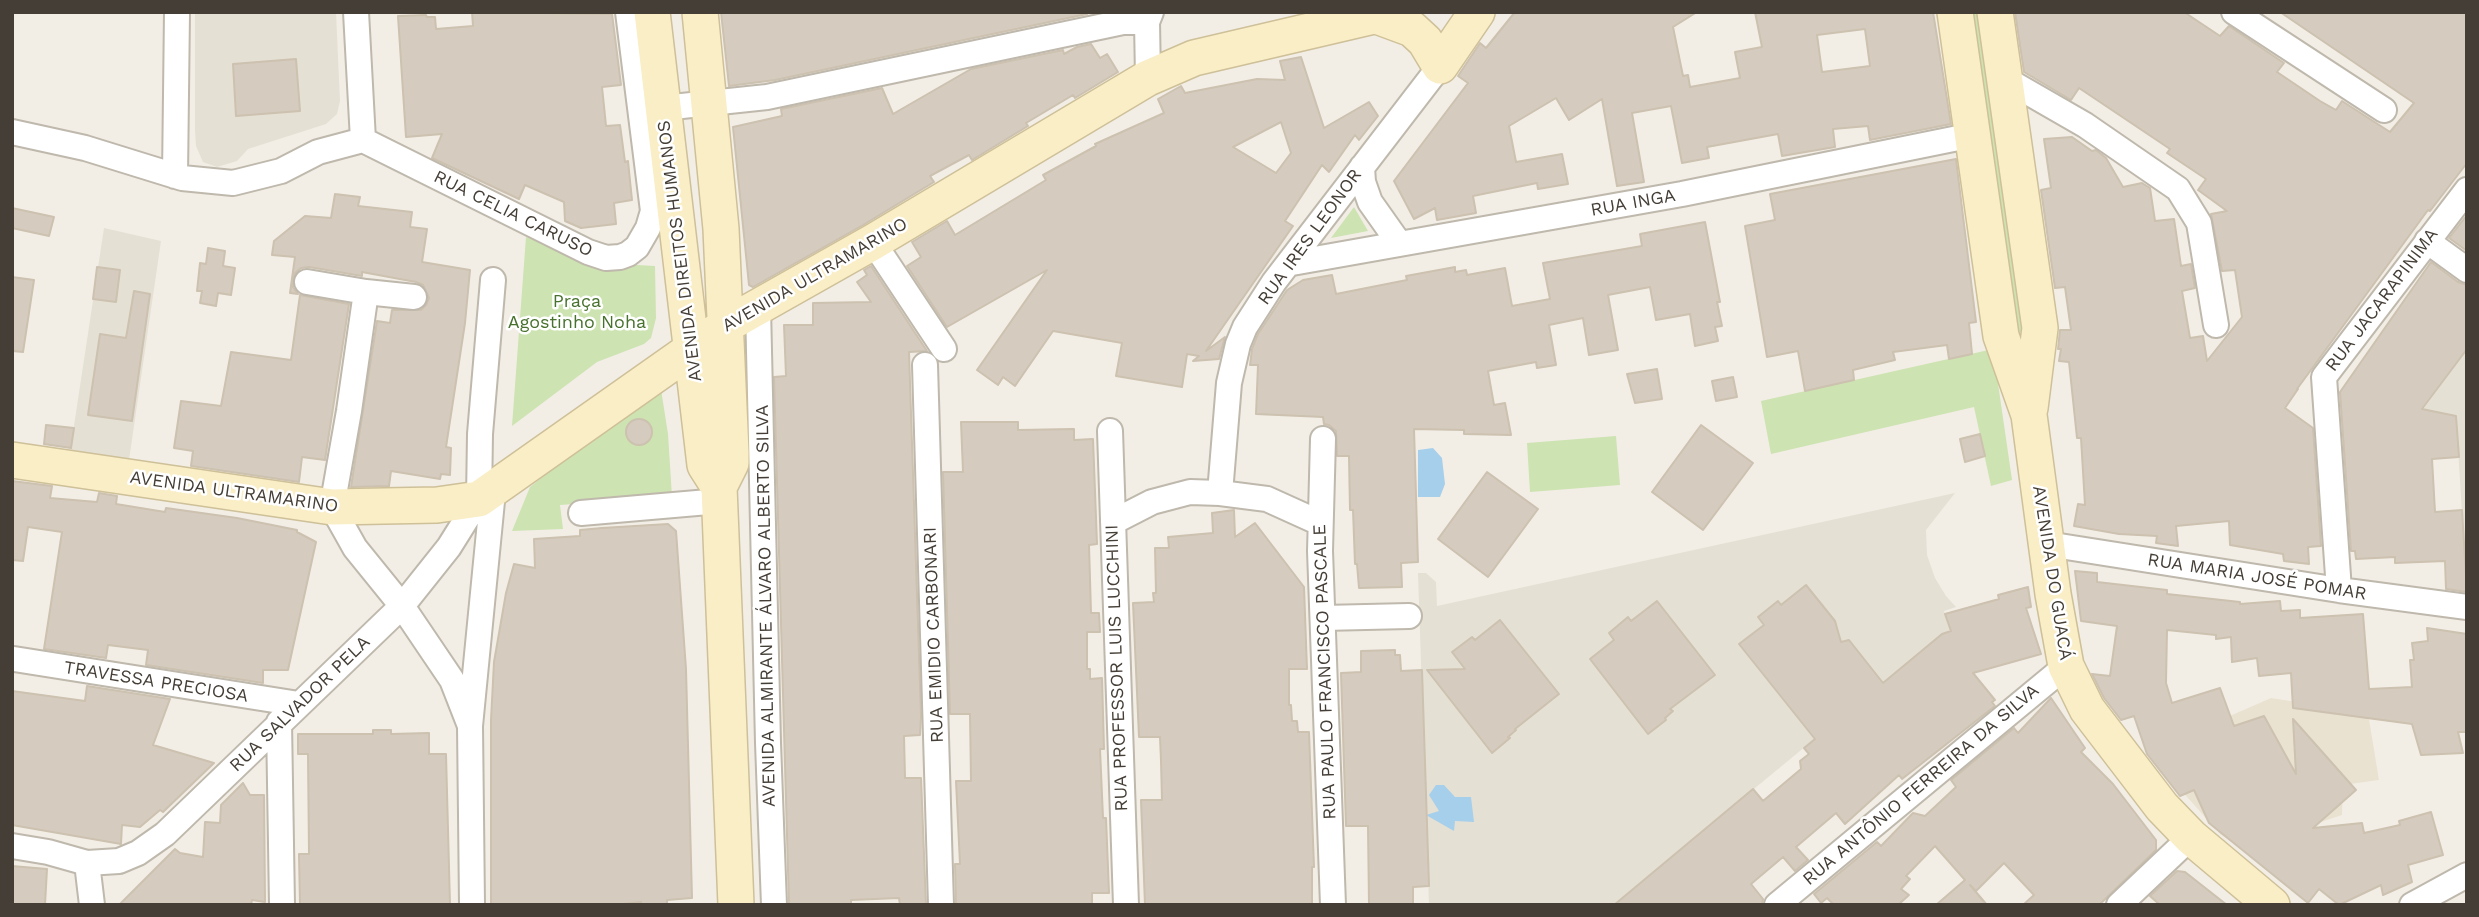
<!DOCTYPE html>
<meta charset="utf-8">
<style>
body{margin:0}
#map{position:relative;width:2479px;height:917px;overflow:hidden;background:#f2eee6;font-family:"Work Sans",sans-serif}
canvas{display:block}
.frame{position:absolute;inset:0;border:14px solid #443e36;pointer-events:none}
</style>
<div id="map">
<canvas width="2479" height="917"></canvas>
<div class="frame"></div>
</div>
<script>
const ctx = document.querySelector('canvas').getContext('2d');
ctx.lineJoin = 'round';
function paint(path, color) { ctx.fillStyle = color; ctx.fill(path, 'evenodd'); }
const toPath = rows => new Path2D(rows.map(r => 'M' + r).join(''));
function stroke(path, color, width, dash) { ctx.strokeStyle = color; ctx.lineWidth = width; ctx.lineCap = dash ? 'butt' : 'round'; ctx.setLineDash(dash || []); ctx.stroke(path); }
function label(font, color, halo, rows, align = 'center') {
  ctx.font = font + ' "Work Sans",sans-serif'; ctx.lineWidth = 5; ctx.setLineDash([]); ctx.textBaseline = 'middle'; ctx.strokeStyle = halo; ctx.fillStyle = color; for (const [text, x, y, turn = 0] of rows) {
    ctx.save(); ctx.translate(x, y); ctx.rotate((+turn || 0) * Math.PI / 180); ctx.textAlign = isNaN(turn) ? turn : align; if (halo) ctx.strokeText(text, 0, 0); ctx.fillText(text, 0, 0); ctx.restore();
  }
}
const residential = toPath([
 [195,12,336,12,340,101,337,114,326,124,248,149,237,161,217,167,203,162,196,146,195,131],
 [104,228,161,241,129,460,70,452],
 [2467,349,2467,595,2456,416,2422,411],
 [1955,493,1926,530,1927,555,1935,578,1946,596,1956,607,1944,611,1951,631,1942,634,1613,905,1429,905,1418,573,1426,573,1436,582,1437,606]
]);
const education = toPath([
 [2271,698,2368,713,2379,780,2343,785,2342,815,2297,830,2294,885,2220,834,2147,752]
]);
const green = toPath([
 [1971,12,1981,12,2026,331,2016,333],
 [1354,207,1368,231,1331,238],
 [526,237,600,263,655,266,656,318,651,338,644,344,597,362,512,426],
 [1993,349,2012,480,1991,486,1974,407,1771,454,1761,401],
 [660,383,668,434,672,497,560,505,563,529,512,531,530,487],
 [1616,436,1620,485,1530,492,1527,443]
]);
const water = toPath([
 [1433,448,1442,458,1445,484,1440,497,1418,497,1418,450],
 [1436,785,1444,785,1455,797,1471,797,1474,822,1455,821,1454,831,1426,815,1439,811,1429,795]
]);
const building = toPath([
 [472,12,612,14,621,85,602,87,604,106,606,126,620,125,625,162,628,161,632,200,614,203,616,224,581,228,565,221,564,202,525,185,519,199,432,158,442,134,406,137,398,16,426,15,427,17,435,17,436,29,473,26,472,12],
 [721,12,1086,12,1087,14,775,80,729,86,721,12],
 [1515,12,1697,12,1673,27,1683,76,1688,75,1690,87,1740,78,1735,52,1762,47,1755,12,1933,12,1951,124,1870,140,1868,126,1833,129,1835,147,1782,156,1778,134,1707,147,1709,158,1682,163,1671,106,1632,113,1644,182,1617,186,1602,99,1569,120,1556,98,1509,126,1516,162,1562,154,1568,184,1538,189,1537,183,1473,196,1476,213,1437,220,1435,208,1414,219,1394,181,1468,83,1458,76,1480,43,1486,48,1515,12],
 [1865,29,1870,66,1822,72,1817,35,1865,29],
 [2015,12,2184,12,2220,36,2229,26,2284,63,2277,72,2320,101,2336,110,2342,101,2390,132,2414,103,2280,12,2467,12,2467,163,2430,211,2428,210,2297,389,2298,389,2285,408,2313,428,2321,546,2308,547,2309,564,2284,561,2283,554,2230,545,2229,521,2176,526,2178,546,2156,543,2157,536,2119,534,2074,526,2078,504,2085,505,2081,438,2077,438,2069,362,2059,361,2061,349,2058,349,2060,330,2071,330,2065,287,2055,288,2041,190,2051,188,2044,139,2072,137,2092,151,2096,150,2106,158,2123,187,2142,183,2150,188,2155,221,2174,219,2181,266,2191,264,2195,288,2182,291,2190,338,2203,336,2207,361,2242,317,2235,270,2222,271,2211,214,2227,211,2198,190,2206,179,2167,153,2170,149,2079,88,2071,100,2024,72,2015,12],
 [1091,44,1100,58,1107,54,1118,72,1075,98,1073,95,1026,123,1028,126,972,160,969,155,930,176,934,182,863,225,753,287,749,285,733,127,782,116,781,109,882,88,893,114,971,69,1063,50,1064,54,1077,47,1091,44],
 [1301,57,1324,128,1369,102,1378,116,1359,140,1355,135,1329,172,1322,165,1285,221,1293,226,1206,351,1225,337,1219,359,1193,361,1199,356,1187,354,1182,387,1116,376,1122,343,1053,331,1015,386,1003,377,998,385,977,370,1047,270,947,327,907,266,921,257,912,242,947,221,955,235,1046,180,1043,175,1096,146,1095,144,1164,113,1158,99,1181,86,1185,93,1257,79,1285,80,1280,61,1301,57],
 [1281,122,1291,153,1276,173,1233,147,1281,122],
 [296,59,300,111,236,116,233,64,296,59],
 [1956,159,1976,322,1969,323,1972,354,1949,359,1947,345,1893,352,1895,360,1853,370,1854,380,1805,391,1798,351,1767,357,1745,226,1775,220,1770,194,1956,159],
 [335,194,360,197,358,206,412,212,410,227,427,229,422,262,470,270,465,323,446,447,451,448,450,475,441,474,440,479,391,471,389,486,351,487,377,321,390,323,392,310,421,310,426,305,429,298,423,285,416,282,362,272,362,276,309,267,301,268,295,273,293,287,298,294,290,293,295,257,272,255,274,241,305,216,331,218,335,194],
 [12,208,54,217,49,236,12,228,12,208],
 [2467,215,2467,251,2449,238,2467,215],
 [1705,222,1720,302,1717,302,1722,326,1715,327,1718,341,1695,346,1690,314,1656,320,1650,287,1608,295,1618,350,1589,355,1583,318,1549,325,1556,365,1537,368,1536,362,1488,371,1494,405,1505,403,1511,435,1464,434,1464,430,1414,429,1418,562,1401,563,1402,587,1359,588,1357,564,1355,564,1353,510,1350,510,1349,456,1337,456,1336,431,1329,425,1324,424,1323,417,1256,414,1258,365,1250,365,1252,349,1258,334,1287,290,1303,280,1332,275,1336,294,1407,280,1406,276,1455,267,1455,272,1466,270,1467,275,1505,268,1512,306,1550,299,1543,263,1642,246,1640,234,1705,222],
 [208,248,225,251,223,266,235,268,231,295,218,293,216,306,200,303,202,291,197,291,200,263,206,264,208,248],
 [2431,262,2458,282,2467,285,2467,349,2422,409,2456,416,2459,457,2432,459,2435,512,2462,510,2467,592,2446,589,2445,561,2395,563,2395,557,2356,559,2355,551,2351,551,2340,392,2431,262],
 [871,266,927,351,909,352,921,716,920,735,904,736,905,778,921,778,926,905,900,905,899,898,851,900,851,905,789,905,774,377,786,376,784,325,813,325,813,303,871,302,857,282,867,275,864,270,871,266],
 [97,267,120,270,116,302,93,299,97,267],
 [12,277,34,280,23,352,12,351,12,277],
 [134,291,150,294,132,421,88,415,100,334,126,338,134,291],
 [300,295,349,304,325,460,302,457,299,482,191,466,193,451,174,448,181,401,221,406,231,352,291,360,300,295],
 [1657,369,1662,399,1635,403,1627,374,1657,369],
 [1733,377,1737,397,1716,401,1712,381,1733,377],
 '626 432a13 13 0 1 1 26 0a13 13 0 1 1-26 0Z',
 [961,422,1018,422,1018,430,1074,429,1074,440,1093,439,1097,544,1089,545,1091,613,1099,613,1100,632,1087,632,1087,669,1090,669,1090,679,1102,678,1104,749,1100,749,1103,818,1106,818,1109,893,1092,893,1092,905,956,905,955,864,960,864,956,781,971,781,970,714,950,714,943,472,963,472,961,422],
 [46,425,74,428,71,448,44,444,46,425],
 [1701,425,1753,463,1703,530,1652,492,1701,425],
 [1980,434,1985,456,1965,462,1960,439,1980,434],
 [1487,472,1538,509,1488,577,1438,539,1487,472],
 [12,481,52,486,50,498,97,502,99,493,117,496,116,504,165,512,166,508,237,518,297,530,297,532,316,542,288,670,263,670,263,683,146,665,148,650,108,645,106,658,44,649,62,532,28,527,23,561,12,560,12,481],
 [1234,510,1235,537,1255,523,1304,587,1307,669,1289,669,1289,705,1291,705,1292,721,1297,721,1298,732,1309,732,1314,867,1312,867,1312,905,1145,905,1141,800,1162,800,1161,761,1160,737,1139,737,1133,603,1154,602,1153,593,1156,593,1155,548,1169,548,1168,537,1213,533,1212,513,1234,510],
 [668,524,676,531,686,669,692,898,667,900,667,905,641,905,641,902,613,905,491,905,491,720,494,662,506,593,514,564,535,568,534,539,580,536,580,530,602,528,668,524],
 [2075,571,2097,573,2097,582,2167,590,2167,594,2240,602,2240,604,2280,601,2281,611,2300,610,2300,618,2363,614,2369,689,2412,687,2410,660,2414,660,2412,643,2428,641,2427,628,2467,634,2467,732,2458,732,2463,753,2421,755,2412,724,2293,708,2291,673,2259,676,2257,658,2232,662,2231,637,2216,639,2216,635,2167,630,2166,683,2172,703,2220,688,2234,726,2264,716,2296,774,2293,719,2356,790,2313,828,2362,823,2364,833,2400,825,2399,821,2431,812,2443,855,2408,865,2412,882,2383,895,2381,885,2339,905,2319,889,2308,903,2209,823,2194,790,2180,796,2147,754,2134,716,2121,720,2104,698,2092,674,2110,676,2117,626,2081,621,2075,571],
 [1806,585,1835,621,1841,642,1849,640,1883,683,1942,634,1951,631,1945,614,1999,599,1998,595,2028,587,2031,607,2026,608,2041,654,1973,673,1995,700,1992,702,1995,706,1902,779,1899,775,1845,824,1836,813,1796,847,1808,860,1795,871,1783,857,1751,884,1763,899,1762,905,1614,905,1753,789,1763,801,1801,769,1800,761,1809,754,1804,748,1815,739,1739,644,1764,625,1758,617,1778,601,1781,605,1806,585],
 [1657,601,1715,675,1670,709,1673,711,1665,718,1666,720,1648,734,1590,659,1614,640,1609,633,1628,617,1631,621,1657,601],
 [1500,620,1559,694,1515,729,1516,730,1508,737,1510,738,1492,753,1427,670,1465,669,1452,652,1472,637,1475,640,1500,620],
 [1395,650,1395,655,1400,655,1401,671,1422,670,1429,886,1413,887,1413,905,1369,905,1368,826,1346,826,1341,673,1361,672,1361,651,1395,650],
 [87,686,170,699,153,745,214,763,163,812,160,810,140,827,122,825,121,844,12,825,12,691,85,701,87,686],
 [2051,698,2085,748,2081,752,2113,784,2156,840,2156,850,2099,905,2023,905,2034,895,2004,863,1976,891,1970,885,1987,905,1936,905,1965,880,1935,846,1906,876,1910,879,1901,889,1909,895,1898,905,1834,905,1827,898,1821,903,1814,894,1877,842,1881,846,1913,813,1925,816,1956,787,1951,780,2014,728,2018,733,2051,698],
 [373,730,391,730,391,734,429,733,429,754,446,754,450,905,300,905,299,854,309,854,308,754,298,754,298,734,373,734,373,730],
 [243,783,250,795,264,795,265,902,252,900,251,905,119,905,175,849,180,853,203,857,205,822,220,823,221,805,243,783],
 [12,866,47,869,45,905,12,905,12,866],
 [2177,871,2185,872,2227,905,2160,905,2150,896,2177,871]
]);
const street = toPath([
 [356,12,363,140],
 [2234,12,2384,110],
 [1148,78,1147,22,1151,12],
 [2005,79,2085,125,2178,189,2199,223,2216,325],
 [663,108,767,97,1123,22,1147,22],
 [12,132,85,148,182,178,233,183,281,171,318,152,363,140],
 [363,140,588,252,606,258,620,257,628,254,637,247,648,228,653,211,628,12],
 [1362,167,1363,182,1370,202,1399,243],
 [175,176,177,12],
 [2427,241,2467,270],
 [873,242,944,349],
 [1292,263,1682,194,1973,135],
 [307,282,366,292,414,297],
 [366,292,349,411,332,507,355,548,402,606,452,680,470,726],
 [758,307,768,743,774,905],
 [925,365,941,905],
 [1110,431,1126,905],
 [1323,439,1320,551,1333,905],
 [1220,493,1229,383,1238,344,1245,327,1274,282,1440,66],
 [581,513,720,501],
 [1113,522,1152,502,1190,492,1220,493,1267,499,1320,523],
 [2047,544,2339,590,2467,607],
 [2339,590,2324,377,2467,190],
 [1323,618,1409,616],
 [14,659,299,704],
 [279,722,282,905],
 [12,846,48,852,87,863,119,861,138,853,165,834,402,606,449,547,479,499,480,434,493,280],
 [87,863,92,905],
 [472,905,470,726,493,491],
 [1777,905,2066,666],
 [2119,905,2191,837],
 [2412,905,2467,875]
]);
const secondary = toPath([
 [652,12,705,465,719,487,736,905],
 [700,12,721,229,731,452,731,463,719,487],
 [1955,12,2001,336,2029,415,2053,594,2066,666,2087,709,2162,807,2191,837,2272,905],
 [1995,12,2040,328,2030,408],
 [1374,15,1412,29,1425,41,1440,66,1477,12],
 [12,460,332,507,437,505,479,499,726,325,873,242,1148,78,1194,58,1391,12]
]);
const streetNames = [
 ["RUA INGA",1633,203,-10],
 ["RUA CELIA CARUSO",513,214,26],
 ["RUA IRES LEONOR",1310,237,-54],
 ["AVENIDA DIREITOS HUMANOS",680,251,-97],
 ["AVENIDA ULTRAMARINO",815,275,-30],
 ["RUA JACARAPINIMA",2382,300,-53],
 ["AVENIDA ULTRAMARINO",234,492,8],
 ["AVENIDA DO GUACÁ",2052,573,81],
 ["RUA MARIA JOSÉ POMAR",2257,577,9],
 ["AVENIDA ALMIRANTE ÁLVARO ALBERTO SILVA",766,606,-91],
 ["RUA EMIDIO CARBONARI",934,635,-92],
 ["RUA PROFESSOR LUIS LUCCHINI",1117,668,-92],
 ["RUA PAULO FRANCISCO PASCALE",1325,672,-92],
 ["TRAVESSA PRECIOSA",156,682,9],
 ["RUA SALVADOR PELA",300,704,-44],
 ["RUA ANTÔNIO FERREIRA DA SILVA",1921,785,-40]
];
const parkNames = [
 ["Praça",577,302],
 ["Agostinho Noha",577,323]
];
paint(residential, '#e5e0d4');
paint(education, '#eae2d1');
paint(green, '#cde3b1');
paint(water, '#a6cfeb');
paint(building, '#d5ccbf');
stroke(building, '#cdc1b0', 2);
stroke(street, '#bfb8ac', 28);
stroke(secondary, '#cec098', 38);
stroke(street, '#fff', 24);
stroke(secondary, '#faeec7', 35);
label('18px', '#443e36', '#fff', streetNames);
label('18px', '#47712d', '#fff', parkNames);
</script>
